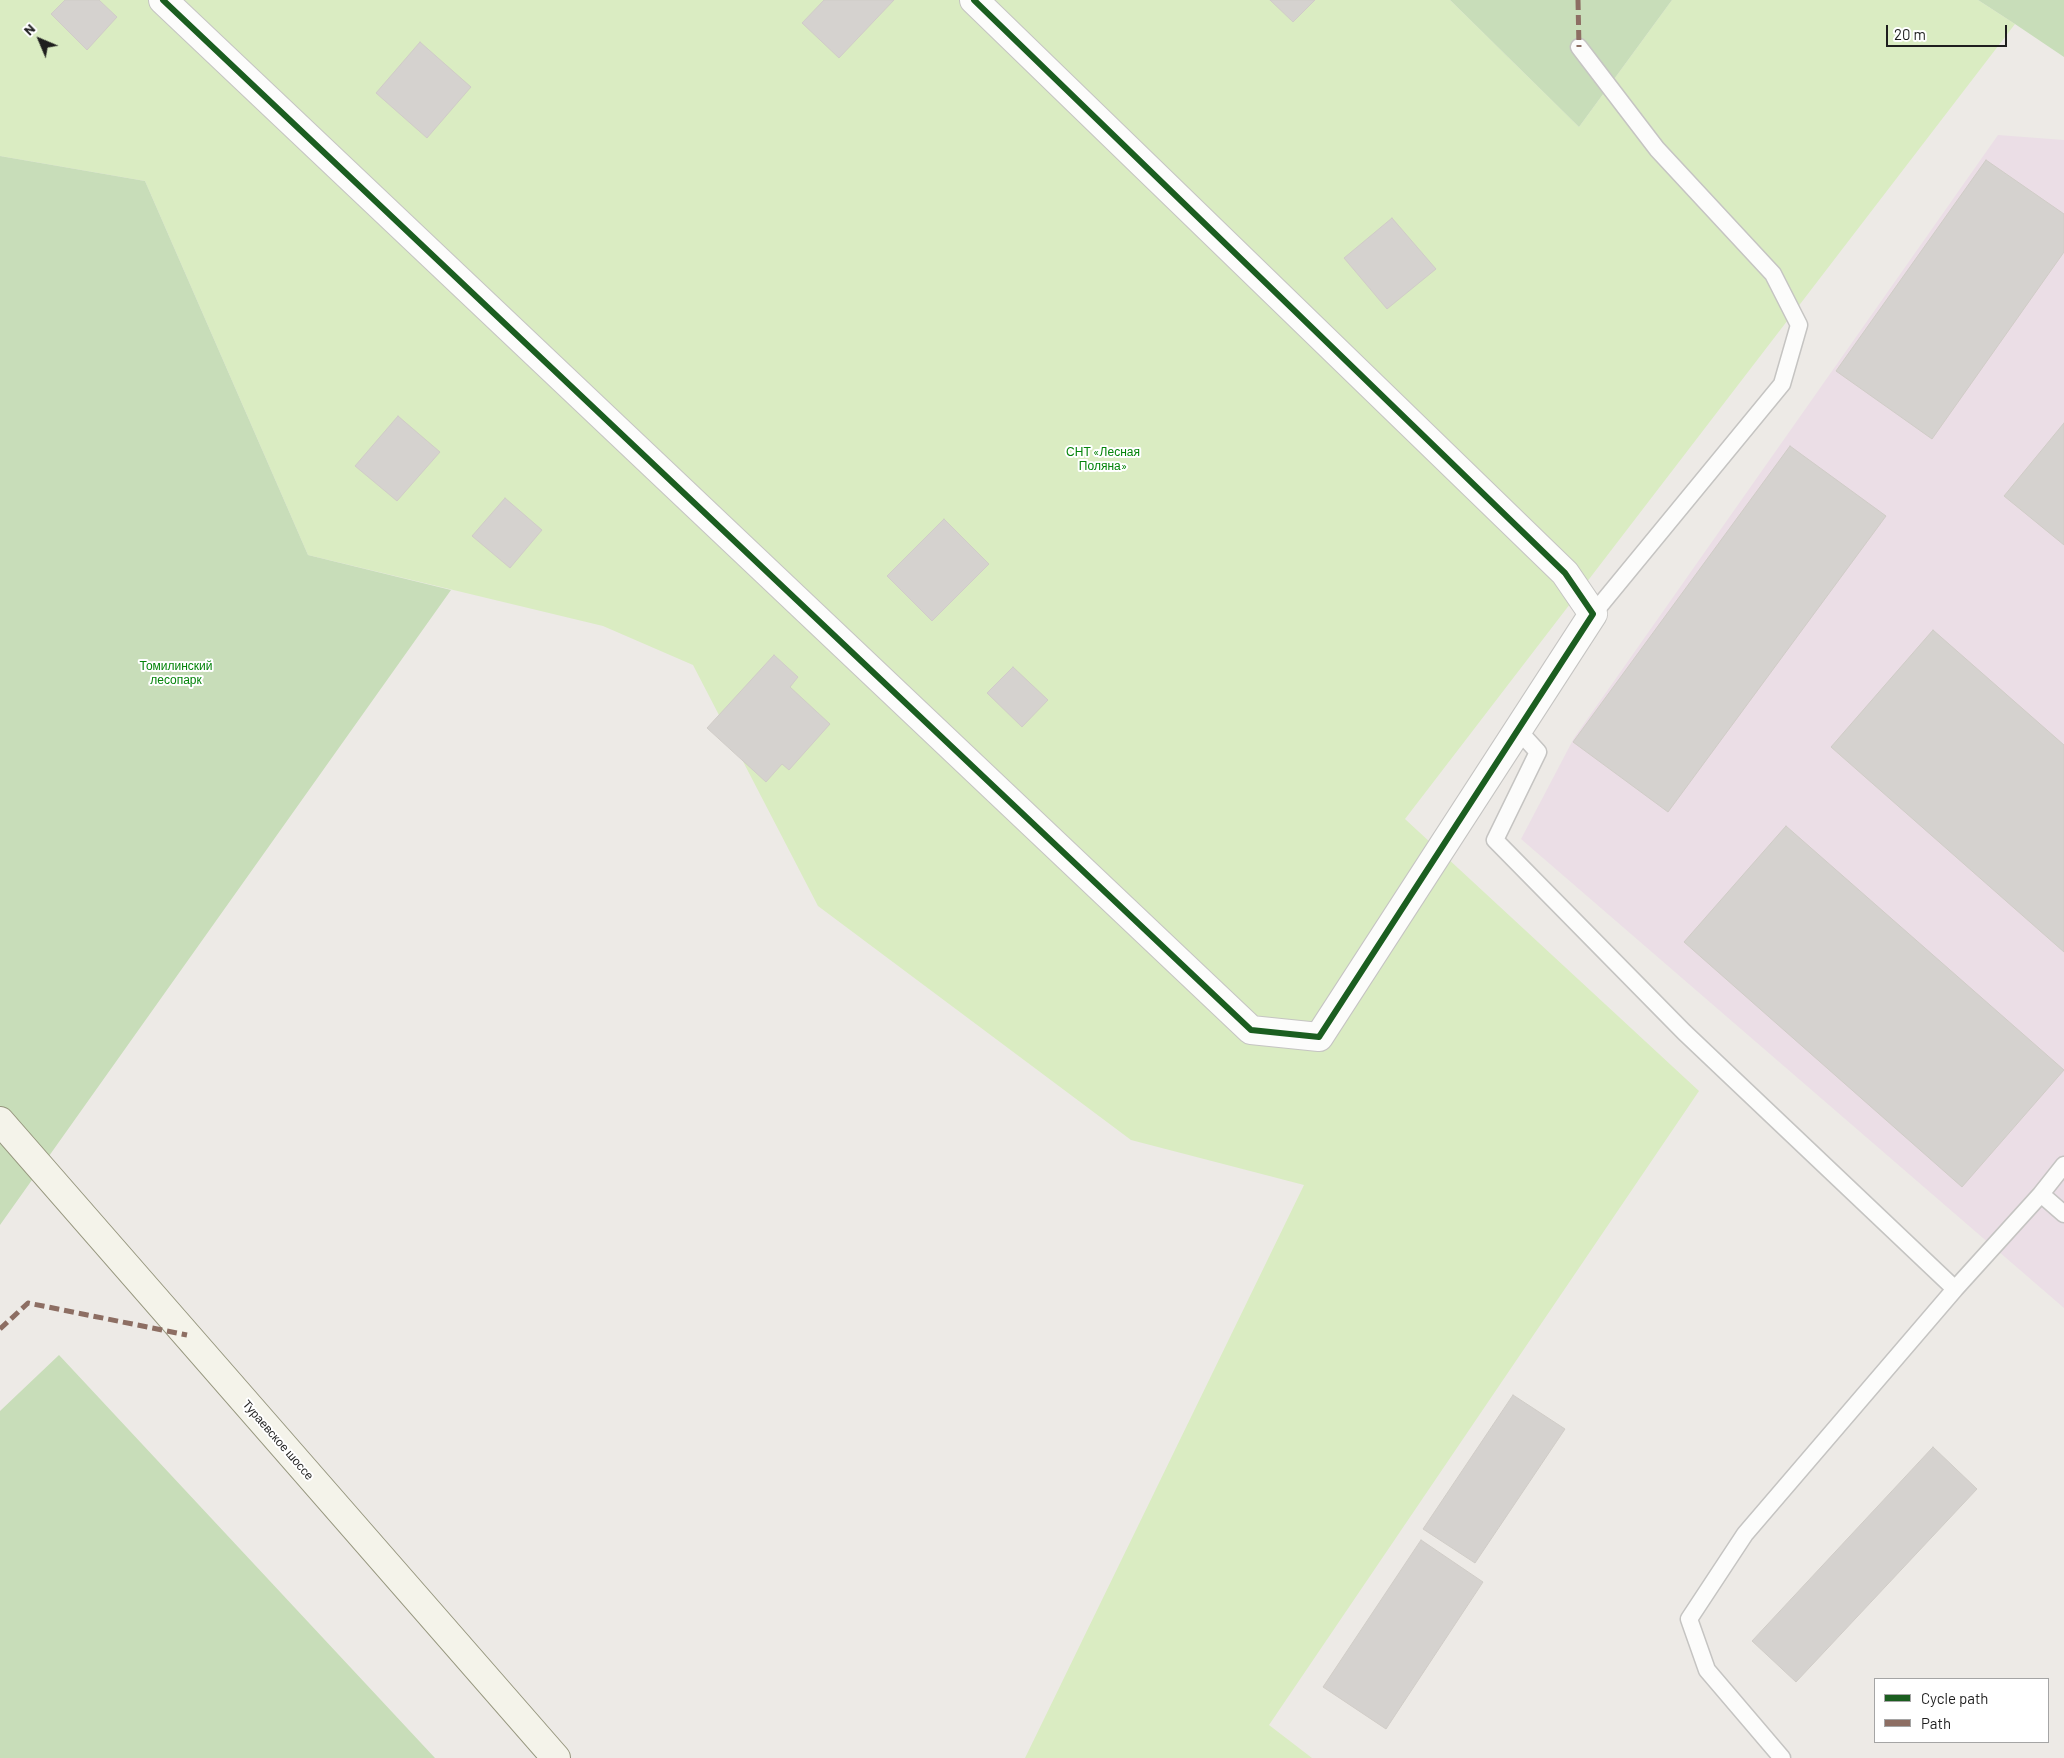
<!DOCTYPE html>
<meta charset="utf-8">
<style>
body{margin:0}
#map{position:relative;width:2064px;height:1758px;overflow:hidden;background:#edeae6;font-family:Barlow,sans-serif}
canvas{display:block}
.legend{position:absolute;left:1874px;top:1678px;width:175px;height:65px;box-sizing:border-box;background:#fff;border:1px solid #a5a5a5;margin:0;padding:6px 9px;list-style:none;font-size:15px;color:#1e1e1e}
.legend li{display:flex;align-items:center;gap:10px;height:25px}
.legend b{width:25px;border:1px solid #a5a5a5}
.north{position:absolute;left:15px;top:15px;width:50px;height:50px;-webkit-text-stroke:4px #fff;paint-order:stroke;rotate:315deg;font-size:14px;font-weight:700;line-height:20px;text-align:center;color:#1e1e1e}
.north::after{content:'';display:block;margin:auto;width:18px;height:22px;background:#1e1e1e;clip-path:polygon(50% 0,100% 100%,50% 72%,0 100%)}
.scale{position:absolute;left:1886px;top:25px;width:121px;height:22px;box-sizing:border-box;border:2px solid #1e1e1e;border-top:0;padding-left:6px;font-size:15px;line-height:18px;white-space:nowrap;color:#1e1e1e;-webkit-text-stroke:4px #fff;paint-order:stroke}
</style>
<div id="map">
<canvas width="2064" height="1758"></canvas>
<ul class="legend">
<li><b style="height:6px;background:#1b5e20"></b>Cycle path</li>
<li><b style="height:6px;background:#8d6e63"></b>Path</li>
</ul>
<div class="north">N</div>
<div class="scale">20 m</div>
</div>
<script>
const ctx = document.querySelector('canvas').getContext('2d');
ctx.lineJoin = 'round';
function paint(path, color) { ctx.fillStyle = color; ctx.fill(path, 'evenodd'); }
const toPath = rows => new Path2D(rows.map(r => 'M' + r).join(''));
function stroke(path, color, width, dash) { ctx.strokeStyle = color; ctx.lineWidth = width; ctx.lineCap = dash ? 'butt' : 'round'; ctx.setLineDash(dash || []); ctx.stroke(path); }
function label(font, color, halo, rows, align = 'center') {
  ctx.font = font + ' Barlow,sans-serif'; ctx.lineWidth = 4; ctx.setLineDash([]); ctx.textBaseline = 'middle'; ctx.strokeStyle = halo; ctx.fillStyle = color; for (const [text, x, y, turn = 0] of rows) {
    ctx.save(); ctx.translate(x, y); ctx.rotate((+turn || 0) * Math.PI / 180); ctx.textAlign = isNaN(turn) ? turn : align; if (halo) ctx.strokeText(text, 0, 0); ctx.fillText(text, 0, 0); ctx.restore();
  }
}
const industrial = toPath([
 [1998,135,2064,140,2064,1308,1521,839,1574,738]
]);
const grass = toPath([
 [0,0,1450,0,1579,127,1672,0,1978,0,2015,24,1405,819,1699,1091,1269,1725,1312,1758,1025,1758,1304,1185,1131,1140,818,906,693,665,603,626,308,555,145,181,0,156]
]);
const forest = toPath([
 [1450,0,1672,0,1579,127],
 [1978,0,2064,0,2064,57,2015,24],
 [0,156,145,181,308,555,451,590,0,1225],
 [59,1355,435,1758,0,1758,0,1411]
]);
const building = toPath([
 [65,0,99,0,117,17,87,50,51,14,65,0],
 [824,0,894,0,839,58,802,23,824,0],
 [1270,0,1315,0,1293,22,1270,0],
 [420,42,471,87,427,138,376,93,420,42],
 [1986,160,2064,214,2064,252,1932,439,1836,371,1986,160],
 [1392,218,1436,269,1387,309,1344,258,1392,218],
 [398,416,440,452,397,501,355,466,398,416],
 [2064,423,2064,545,2004,496,2064,423],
 [1790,446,1886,516,1668,812,1573,742,1790,446],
 [505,498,542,530,510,568,472,536,505,498],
 [944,519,989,564,932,621,887,576,944,519],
 [1933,630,2064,745,2064,952,1831,747,1933,630],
 [774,655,798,677,790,687,830,724,789,770,782,764,766,782,707,728,774,655],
 [1013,667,1048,700,1022,727,987,693,1013,667],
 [1786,826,2064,1070,1962,1187,1684,942,1786,826],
 [1513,1395,1565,1429,1475,1563,1423,1529,1513,1395],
 [1933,1447,1977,1489,1796,1682,1752,1641,1933,1447],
 [1421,1540,1483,1582,1386,1729,1323,1687,1421,1540]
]);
const service = toPath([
 [1579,47,1657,149,1773,274,1799,325,1782,384,1593,614],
 [1518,730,1538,752,1495,840,1684,1032,1955,1289],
 [2064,1165,2041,1194,2064,1214],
 [1782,1758,1707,1670,1689,1619,1745,1534,1955,1289,2041,1194]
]);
const minor = toPath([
 [163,0,1251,1030,1319,1037,1593,614,1565,573,974,0]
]);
const secondary = toPath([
 [0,1121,556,1758]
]);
const quiet = toPath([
 [1578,0,1579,47],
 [0,1329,28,1303,187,1335]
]);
const cycleway = toPath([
 [163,0,1251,1030,1319,1037,1593,614,1565,573,974,0]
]);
const parkNames = [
 ["СНТ «Лесная",1103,452],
 ["Поляна»",1103,466],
 ["Томилинский",176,666],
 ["лесопарк",176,680]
];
const streetNames = [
 ["Тураевское шоссе",278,1440,49]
];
paint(industrial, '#ebdee6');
paint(grass, '#daecc2');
paint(forest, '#c8ddb9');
paint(building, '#d5d2cf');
stroke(building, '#d0ccc7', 1);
stroke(service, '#c5c4c2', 19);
stroke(minor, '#c5c4c2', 30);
stroke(secondary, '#96967e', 30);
stroke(service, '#fcfcfb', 16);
stroke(minor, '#fcfcfb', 28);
stroke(secondary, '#f4f3ea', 28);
stroke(quiet, '#8d6e63', 5, [10, 5]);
stroke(cycleway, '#1b5e20', 6);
label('12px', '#04840a', '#fff', parkNames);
label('12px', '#1e1e1e', '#fff', streetNames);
</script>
